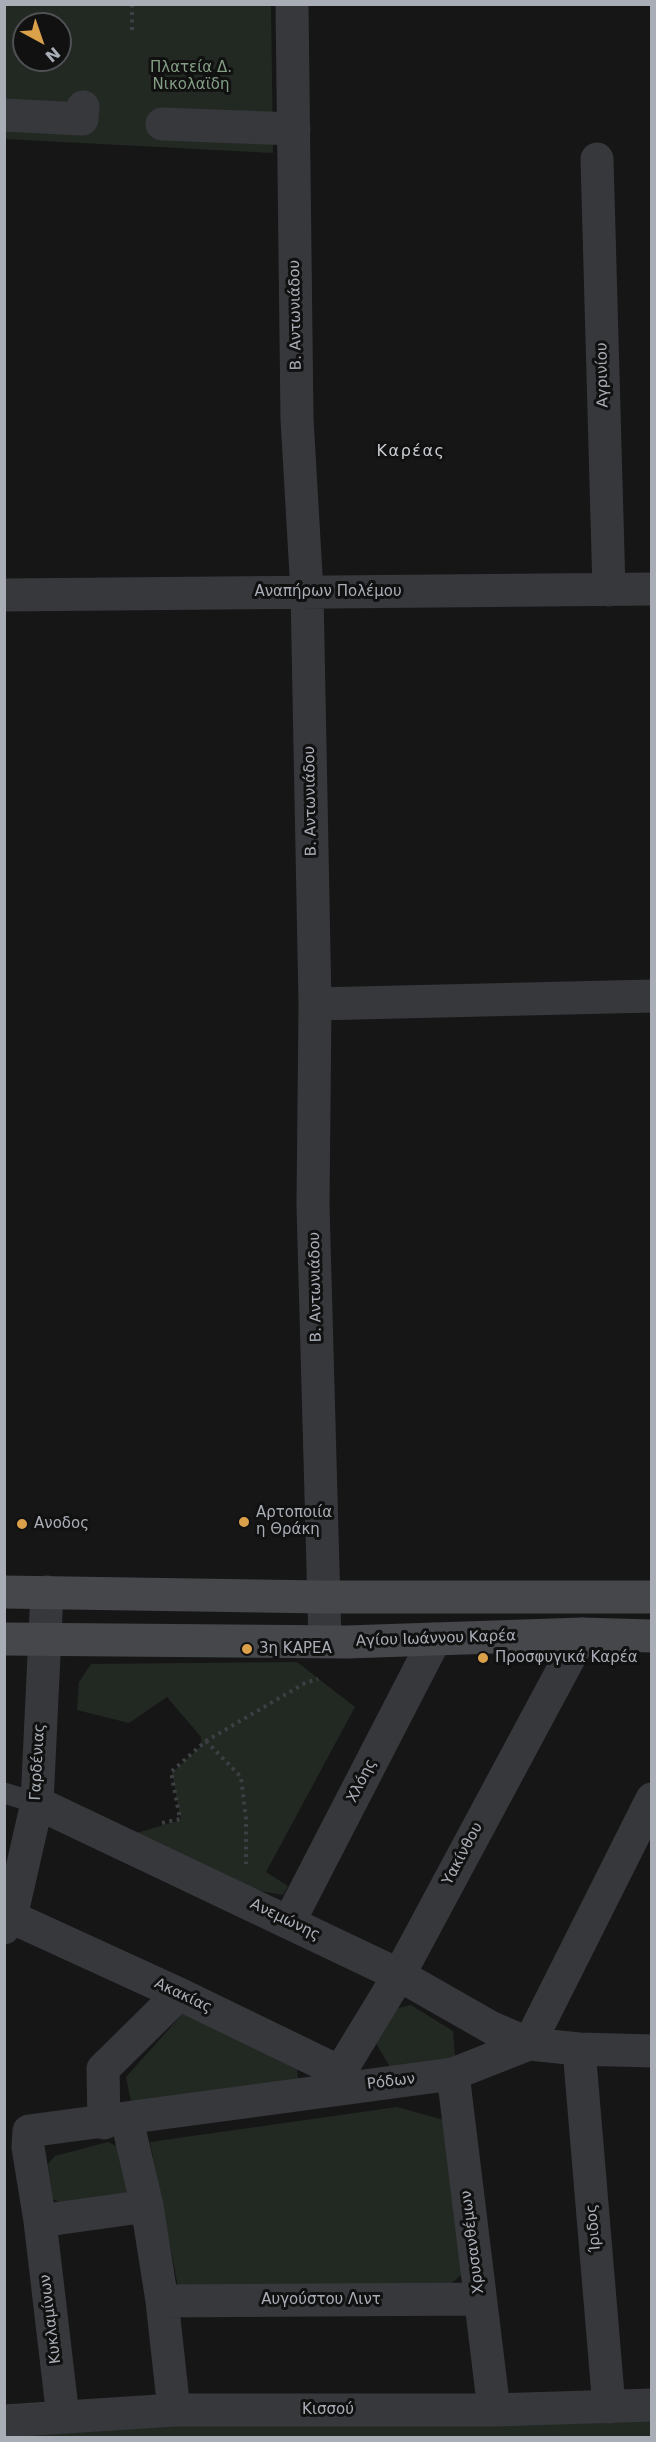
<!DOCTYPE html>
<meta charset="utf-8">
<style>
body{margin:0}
#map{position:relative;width:656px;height:2442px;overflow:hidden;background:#161617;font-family:"DejaVu Sans",sans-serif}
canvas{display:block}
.frame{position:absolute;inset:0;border:6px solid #a9aeb6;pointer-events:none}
.north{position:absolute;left:12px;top:12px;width:60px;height:60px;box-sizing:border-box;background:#111112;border:2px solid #4e5054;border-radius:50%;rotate:140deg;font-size:16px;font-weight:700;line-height:24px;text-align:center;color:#a9aeb6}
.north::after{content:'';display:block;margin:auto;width:21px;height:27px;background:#dba04a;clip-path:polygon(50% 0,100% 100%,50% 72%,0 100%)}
</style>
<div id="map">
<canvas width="656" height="2442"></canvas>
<div class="frame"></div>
<div class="north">N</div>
</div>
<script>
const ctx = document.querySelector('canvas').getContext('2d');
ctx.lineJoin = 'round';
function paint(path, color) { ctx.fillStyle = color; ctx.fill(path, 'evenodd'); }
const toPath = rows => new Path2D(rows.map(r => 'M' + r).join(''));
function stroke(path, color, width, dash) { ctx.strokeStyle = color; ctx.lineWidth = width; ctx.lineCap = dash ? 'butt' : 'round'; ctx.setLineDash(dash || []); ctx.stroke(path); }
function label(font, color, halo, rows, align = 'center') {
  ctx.font = font + ' "DejaVu Sans",sans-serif'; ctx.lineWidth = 6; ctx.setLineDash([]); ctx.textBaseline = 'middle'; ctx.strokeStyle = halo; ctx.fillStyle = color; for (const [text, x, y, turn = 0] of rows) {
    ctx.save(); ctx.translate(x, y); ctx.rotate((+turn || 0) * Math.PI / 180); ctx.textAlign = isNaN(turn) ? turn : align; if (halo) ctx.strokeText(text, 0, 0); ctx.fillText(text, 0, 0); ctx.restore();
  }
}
const green = toPath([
 [5,5,271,5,273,153,5,139],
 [24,24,60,24,60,60,24,60],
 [297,1662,355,1707,266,1872,288,1886,283,1895,250,1889,133,1834,181,1820,172,1773,201,1746,201,1737,167,1697,129,1723,77,1710,79,1682,91,1664],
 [411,2005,453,2031,455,2058,390,2067,374,2040,389,2010],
 [185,2011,297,2069,299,2087,132,2107,126,2077],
 [397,2107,451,2122,466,2271,441,2292,178,2287,150,2142],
 [108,2142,126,2151,133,2188,122,2199,67,2206,53,2199,48,2164,55,2156],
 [652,2414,651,2438,19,2438,23,2429]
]);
const path = toPath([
 [132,30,132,4],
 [206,1741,241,1777,246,1819,246,1864],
 [162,1823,180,1819,171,1772,206,1741,305,1683,318,1679]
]);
const lane = toPath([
 [4,1793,37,1803]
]);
const street = toPath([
 [292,4,297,419,307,592,315,1004,313,1205,325,1641],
 [4,115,82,119,83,107],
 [162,124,294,129],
 [597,159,609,590],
 [4,595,652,589],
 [315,1004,652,996],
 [37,1803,399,1975,492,2028,529,2044],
 [11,1917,179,1994,340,2072,342,2088],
 [289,1922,435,1639],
 [4,1928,11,1917,37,1803,47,1592],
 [529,2044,652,1799],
 [579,2049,609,2407],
 [340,2072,399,1975,582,1634],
 [453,2074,494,2410],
 [127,2120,147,2206,162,2301,174,2410],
 [104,2123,103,2069,179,1994],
 [40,2221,147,2206],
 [162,2301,479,2299],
 [63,2417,40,2221,28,2147,29,2131,453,2074,529,2044,579,2049,652,2051],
 [4,2421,174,2410,494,2410,652,2405]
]);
const secondary = toPath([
 [4,1592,323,1597,652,1597],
 [4,1639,347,1642,582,1634,652,1636]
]);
const markers = [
 [244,1522,6,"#dba04a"],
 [22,1524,6,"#dba04a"],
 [247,1649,6,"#dba04a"],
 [483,1658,6,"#dba04a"]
];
const parkNames = [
 ["Πλατεία Δ.",191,68],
 ["Νικολαϊδη",191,85]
];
const streetNames = [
 ["Β. Αντωνιάδου",296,315,-91],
 ["Αγρινίου",603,375,-91],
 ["Αναπήρων Πολέμου",328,592],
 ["Β. Αντωνιάδου",311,801,-91],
 ["Β. Αντωνιάδου",316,1287,-91],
 ["Αγίου Ιωάννου Καρέα",436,1639,-2],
 ["Γαρδένιας",38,1762,-87],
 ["Χλόης",362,1781,-63],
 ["Υακίνθου",463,1854,-62],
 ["Ανεμώνης",285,1920,26],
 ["Ακακίας",183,1996,25],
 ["Ρόδων",391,2082,-7],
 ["Ίριδος",594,2228,-95],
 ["Χρυσανθέμων",473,2242,-97],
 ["Αυγούστου Λιντ",321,2300],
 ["Κυκλαμίνων",51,2319,-97],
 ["Κισσού",328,2410]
];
const poiNames = [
 ["Αρτοποιία",256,1513],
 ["η Θράκη",256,1530],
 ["Ανοδος",34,1524],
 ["3η ΚΑΡΕΑ",259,1649],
 ["Προσφυγικά Καρέα",495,1658]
];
const neighbourhoodNames = [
 ["Καρέας",411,452]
];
paint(green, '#222923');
stroke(path, '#3d3f43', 4, [3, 4.5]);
stroke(lane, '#37383c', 21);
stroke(street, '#37383c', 33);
stroke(secondary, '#45474b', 33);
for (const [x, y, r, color] of markers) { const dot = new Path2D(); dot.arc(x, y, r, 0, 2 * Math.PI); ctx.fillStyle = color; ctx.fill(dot); stroke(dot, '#111112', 2); }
label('15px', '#839e83', '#111112', parkNames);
label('15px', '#a9aeb6', '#111112', streetNames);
label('15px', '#a9aeb6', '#111112', poiNames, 'left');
ctx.letterSpacing = '1.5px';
label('16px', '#cacdd2', '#111112', neighbourhoodNames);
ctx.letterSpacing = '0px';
</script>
